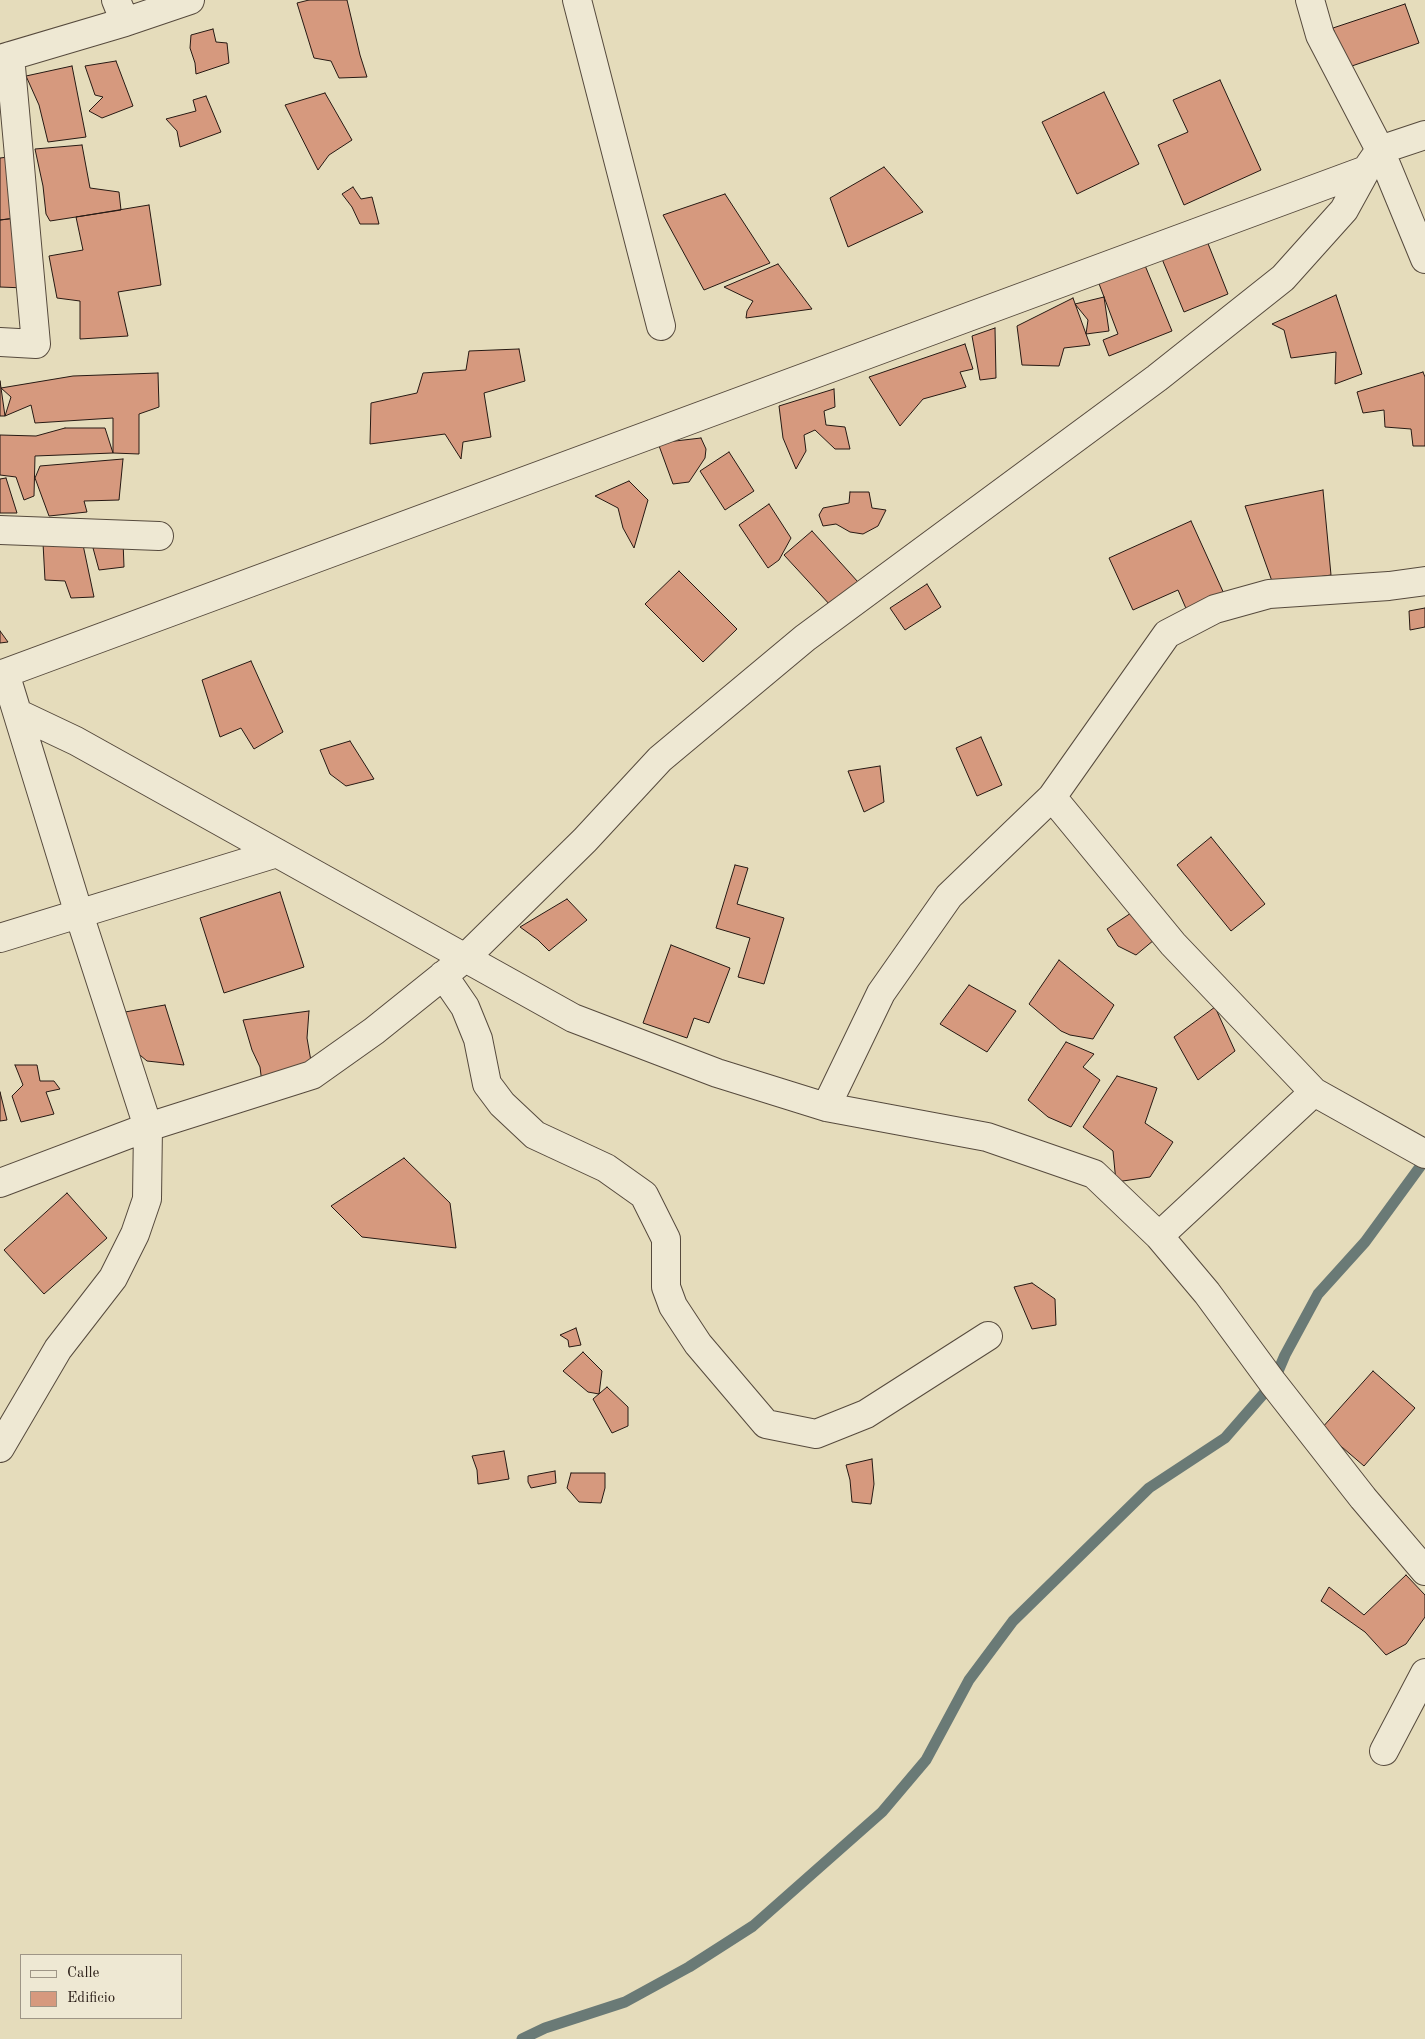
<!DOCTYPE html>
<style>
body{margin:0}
#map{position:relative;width:1425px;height:2039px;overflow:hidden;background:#e5dcbb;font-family:"Old Standard TT",serif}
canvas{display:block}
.legend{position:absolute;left:20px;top:1954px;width:162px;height:65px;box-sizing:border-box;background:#eee8d3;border:1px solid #9e9586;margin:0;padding:6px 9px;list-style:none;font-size:15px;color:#261913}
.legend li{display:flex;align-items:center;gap:10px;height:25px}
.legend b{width:25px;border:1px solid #9e9586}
</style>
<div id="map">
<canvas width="1425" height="2039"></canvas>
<ul class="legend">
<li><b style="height:6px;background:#eee8d3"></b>Calle</li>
<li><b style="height:14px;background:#d6997e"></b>Edificio</li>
</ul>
</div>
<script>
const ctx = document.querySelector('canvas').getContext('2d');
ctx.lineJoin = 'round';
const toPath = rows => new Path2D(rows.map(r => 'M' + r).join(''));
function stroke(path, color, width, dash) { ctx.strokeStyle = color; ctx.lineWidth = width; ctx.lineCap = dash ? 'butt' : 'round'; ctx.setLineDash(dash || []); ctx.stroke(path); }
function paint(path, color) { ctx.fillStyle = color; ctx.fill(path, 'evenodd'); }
const stream = toPath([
 [522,2039,545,2028,625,2002,689,1967,753,1926,882,1812,926,1760,969,1680,1013,1621,1149,1488,1225,1438,1273,1383,1285,1355,1318,1294,1365,1242,1425,1160]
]);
const building = toPath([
 [309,0,347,0,360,55,367,77,339,78,331,61,314,58,297,3,309,0],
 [1405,4,1419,43,1346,68,1333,28,1405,4],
 [213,29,216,42,227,43,229,63,196,74,195,63,190,48,191,35,213,29],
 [116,61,133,106,102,118,89,111,103,97,95,95,85,66,116,61],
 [72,66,86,137,48,142,39,105,26,76,72,66],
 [1220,80,1261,170,1184,205,1158,145,1188,132,1173,100,1220,80],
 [1104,92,1139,164,1077,194,1042,122,1104,92],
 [325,93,352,140,329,155,318,170,285,105,325,93],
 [206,96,221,132,180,147,177,131,166,119,196,111,193,100,206,96],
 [82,145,90,188,119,192,121,210,50,221,46,214,43,186,35,149,82,145],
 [16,156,24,217,0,220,0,158,16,156],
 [884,167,923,212,848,247,830,198,884,167],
 [353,187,361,199,372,197,379,224,360,224,352,207,342,194,353,187],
 [725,194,770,263,704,290,663,215,725,194],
 [149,205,161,285,118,292,128,336,80,339,80,301,57,298,49,256,83,250,76,217,149,205],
 [24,217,25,288,0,287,0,220,24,217],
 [1207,241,1228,294,1184,312,1162,259,1207,241],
 [1144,263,1172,331,1109,356,1103,340,1118,334,1098,281,1144,263],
 [778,264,812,309,746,318,747,311,753,301,724,287,778,264],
 [1336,295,1362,374,1335,384,1336,352,1291,358,1284,330,1272,324,1336,295],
 [1104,297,1109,331,1086,334,1088,320,1075,304,1104,297],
 [1073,298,1090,345,1064,348,1059,366,1022,365,1017,326,1073,298],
 [995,328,996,378,980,380,972,336,995,328],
 [965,344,973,369,960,372,966,387,923,399,900,426,869,377,965,344],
 [519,349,525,381,484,393,491,437,463,442,461,459,445,434,370,444,371,403,417,393,423,373,466,370,469,351,519,349],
 [1423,372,1425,377,1425,446,1413,446,1411,429,1385,427,1384,410,1363,413,1357,392,1423,372],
 [158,373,159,407,139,414,139,454,113,453,113,418,35,423,31,405,5,416,11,397,1,388,73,376,158,373],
 [0,381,5,416,0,416,0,381],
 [834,389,835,407,824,411,826,425,845,427,850,449,835,449,815,430,804,435,806,451,796,469,783,438,779,406,834,389],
 [65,428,105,428,113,453,35,456,34,496,24,500,16,477,0,475,0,435,36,436,65,428],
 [701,438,706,449,705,458,689,482,673,484,658,443,701,438],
 [729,452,754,491,725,510,700,471,729,452],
 [123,459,119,500,84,501,87,512,49,516,35,478,40,466,123,459],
 [6,478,17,513,0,513,0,479,6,478],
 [629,481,648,500,634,548,623,528,618,508,595,496,629,481],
 [1323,490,1331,575,1273,584,1245,506,1323,490],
 [850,492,869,492,872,508,886,510,878,526,863,534,850,532,836,524,823,526,819,515,823,508,849,503,850,492],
 [769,504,791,538,779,560,768,568,739,525,769,504],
 [1191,521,1225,596,1188,613,1178,590,1133,610,1109,558,1191,521],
 [812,531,858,582,831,606,784,555,812,531],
 [82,540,94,597,71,598,65,581,45,580,43,543,82,540],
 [123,541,124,567,99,570,93,548,123,541],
 [679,571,737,629,703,662,645,604,679,571],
 [927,584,941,607,905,630,890,608,927,584],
 [1425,608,1425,627,1410,630,1409,611,1425,608],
 [0,631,8,642,0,643,0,631],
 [251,661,283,732,254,749,241,728,220,737,202,680,251,661],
 [981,737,1002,785,977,796,956,748,981,737],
 [350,741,374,779,346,786,330,774,320,750,350,741],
 [880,766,884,802,864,812,848,771,880,766],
 [1211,837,1265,904,1231,931,1177,865,1211,837],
 [735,865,748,868,737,904,784,918,764,984,738,977,750,938,716,928,735,865],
 [280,892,304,967,224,993,200,918,280,892],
 [567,899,587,920,549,951,538,940,520,927,567,899],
 [1131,913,1154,940,1136,955,1118,946,1107,929,1131,913],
 [671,945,730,968,709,1023,694,1018,687,1038,643,1023,671,945],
 [1059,960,1114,1005,1093,1039,1070,1035,1061,1031,1029,1004,1059,960],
 [969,985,1016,1011,987,1052,940,1024,969,985],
 [165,1005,184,1065,147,1061,134,1050,125,1012,165,1005],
 [1215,1007,1235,1051,1198,1080,1174,1037,1215,1007],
 [309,1011,307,1038,312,1067,262,1083,260,1067,252,1050,243,1020,309,1011],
 [1066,1042,1094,1054,1083,1067,1100,1080,1071,1127,1048,1117,1028,1100,1066,1042],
 [15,1065,37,1065,40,1081,54,1081,60,1089,46,1092,54,1114,21,1122,12,1096,23,1085,15,1065],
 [1117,1076,1157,1088,1145,1123,1173,1142,1150,1177,1116,1182,1113,1151,1083,1127,1117,1076],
 [0,1092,7,1120,0,1121,0,1092],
 [404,1158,450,1203,456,1248,362,1237,331,1206,404,1158],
 [67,1193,107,1238,44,1294,4,1250,67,1193],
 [1032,1283,1055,1299,1056,1325,1032,1329,1014,1287,1032,1283],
 [576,1328,581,1345,569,1347,568,1340,560,1335,576,1328],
 [583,1352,602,1371,599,1394,588,1392,563,1371,583,1352],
 [1373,1371,1415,1408,1364,1466,1321,1429,1373,1371],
 [607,1387,628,1407,628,1426,612,1433,593,1399,607,1387],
 [504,1451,509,1479,478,1484,477,1470,472,1456,504,1451],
 [872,1459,874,1484,871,1504,852,1502,850,1480,846,1465,872,1459],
 [555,1471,556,1483,531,1488,528,1482,528,1476,555,1471],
 [571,1473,605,1473,605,1488,601,1503,579,1502,567,1488,571,1473],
 [1406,1575,1425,1595,1425,1617,1406,1644,1386,1655,1365,1632,1321,1601,1329,1587,1364,1615,1406,1575]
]);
const minor = toPath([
 [116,0,125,22],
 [577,0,661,326],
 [1310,0,1320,35,1380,150,1425,259],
 [0,59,125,22,190,0],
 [0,342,36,344,10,56],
 [0,530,159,536],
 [0,675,1366,170,1380,150,1425,135],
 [19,714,76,741,573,1018,717,1073,826,1107,987,1137,1094,1174,1159,1236,1207,1293,1273,1383,1363,1498,1425,1571],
 [1052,797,1173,944,1314,1092,1425,1154],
 [0,938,277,853],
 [443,975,465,1007,478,1039,487,1084,502,1104,535,1135,606,1168,644,1195,666,1239,666,1287,673,1306,698,1344,766,1424,816,1434,866,1414,988,1336],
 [826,1107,881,993,949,896,1052,797,1167,634,1215,609,1269,594,1389,586,1425,581],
 [0,1183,148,1127,312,1075,374,1031,465,958,585,840,660,759,805,638,1157,378,1283,278,1344,210,1366,170],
 [1159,1236,1314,1092],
 [0,1448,58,1349,113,1278,135,1234,147,1199,148,1127,79,914,5,673],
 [1384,1751,1425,1673]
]);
stroke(stream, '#6a7a76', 11);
paint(building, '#d6997e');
stroke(building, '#261913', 1);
stroke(minor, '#564a3d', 30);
stroke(minor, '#eee8d3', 28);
</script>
